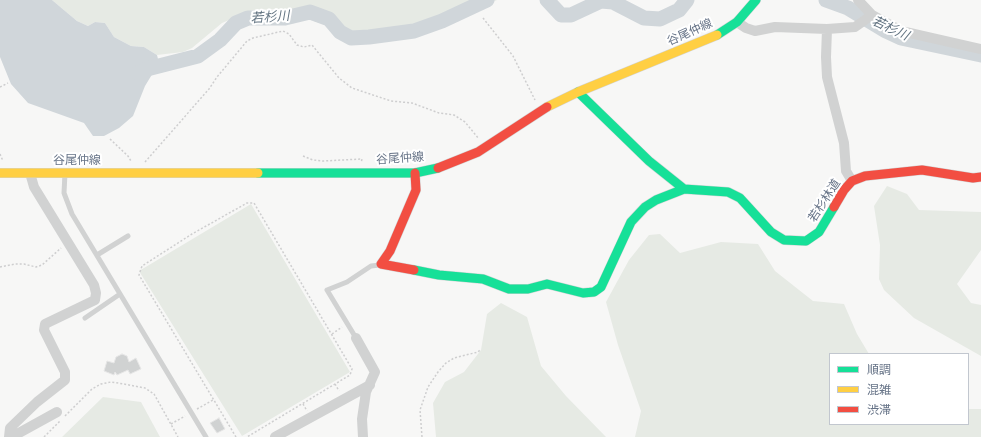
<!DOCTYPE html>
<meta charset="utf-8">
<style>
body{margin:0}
#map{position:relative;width:981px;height:437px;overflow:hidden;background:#f7f7f6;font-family:"Sofia Sans Condensed","Noto Sans JP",sans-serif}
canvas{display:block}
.legend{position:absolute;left:829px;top:353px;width:140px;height:72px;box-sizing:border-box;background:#fff;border:1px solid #c2c7cf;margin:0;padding:5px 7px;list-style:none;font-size:12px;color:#667387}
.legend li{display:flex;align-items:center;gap:8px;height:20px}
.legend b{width:20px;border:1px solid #c2c7cf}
</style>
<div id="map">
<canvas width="981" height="437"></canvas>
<ul class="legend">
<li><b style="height:5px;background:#16e098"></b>順調</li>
<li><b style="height:5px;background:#ffcf43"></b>混雑</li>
<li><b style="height:5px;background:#f24e42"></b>渋滞</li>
</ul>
</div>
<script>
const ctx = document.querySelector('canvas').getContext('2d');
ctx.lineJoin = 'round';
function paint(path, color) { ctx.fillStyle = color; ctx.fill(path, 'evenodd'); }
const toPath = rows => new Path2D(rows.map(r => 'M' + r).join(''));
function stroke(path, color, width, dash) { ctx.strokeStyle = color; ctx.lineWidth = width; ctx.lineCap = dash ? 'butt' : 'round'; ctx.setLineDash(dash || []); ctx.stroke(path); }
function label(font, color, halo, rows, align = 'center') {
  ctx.font = font + ' "Sofia Sans Condensed","Noto Sans JP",sans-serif'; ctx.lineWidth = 4; ctx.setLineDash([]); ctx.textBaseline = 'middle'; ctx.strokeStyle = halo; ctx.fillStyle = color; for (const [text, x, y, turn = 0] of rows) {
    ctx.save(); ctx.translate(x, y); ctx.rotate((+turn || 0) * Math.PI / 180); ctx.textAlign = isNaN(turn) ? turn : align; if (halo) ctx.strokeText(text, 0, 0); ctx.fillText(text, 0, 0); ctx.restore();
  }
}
const green = toPath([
 [52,0,497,0,418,35,336,37,325,25,281,9,253,10,222,23,192,48,183,52,157,55,144,47,131,46,114,37,105,23,95,22,88,26,77,21],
 [887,186,907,194,919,210,981,212,981,250,957,284,971,303,981,305,981,356,914,318,884,290,879,279,880,245,874,206],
 [251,204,350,372,242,436,139,271],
 [660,234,680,253,721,242,758,244,775,271,813,301,844,304,857,334,869,354,830,354,830,424,968,424,968,409,981,409,981,437,635,437,641,411,618,345,606,302,629,260,649,235],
 [501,303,527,317,541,366,566,396,606,437,436,437,433,403,445,382,464,372,481,350,487,314],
 [103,397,141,402,160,437,62,437]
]);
const water = toPath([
 [0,0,52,0,77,21,88,26,95,22,105,23,114,37,131,46,144,47,157,55,159,63,145,86,133,116,119,128,104,136,93,136,84,123,28,103,11,84,0,57]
]);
const river = toPath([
 [547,0,561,15,571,15,601,1,613,2,644,18,660,19,679,10,687,0],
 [826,0,848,8,886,31,901,38,981,55],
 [138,73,147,69,198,56,220,40,236,23,248,18,285,18,310,12,329,19,340,32,351,38,369,37,414,31,442,21,487,0]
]);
const building = toPath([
 [122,354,127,356,129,362,136,358,141,369,130,374,128,370,117,375,115,372,114,375,104,371,107,361,114,363,116,357,122,354],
 [219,418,225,429,217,433,210,423,219,418]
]);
const path = toPath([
 [483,18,513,56,535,100],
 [0,87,8,83],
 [110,139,128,156,131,161],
 [0,154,3,161],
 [303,156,313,160,323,161,362,159,361,163],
 [145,162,209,89,217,77,247,41,253,38,283,31,289,34,297,45,304,47,312,45,339,78,352,88,391,101,412,103,439,113,454,115,465,122,479,139],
 [0,267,15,264,24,264,36,267,42,265,61,248],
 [332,334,342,327],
 [335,384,339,391],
 [303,404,307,411],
 [197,409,213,400],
 [65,416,92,389,101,384,111,382,124,384,145,388,154,394,178,437],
 [171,424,185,416],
 [44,437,60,421],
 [236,437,139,275,142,266,192,234,247,203,254,203,352,369,350,375,247,437],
 [422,437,420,410,428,387,438,372,446,363,454,358,478,352,481,349]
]);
const lane = toPath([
 [65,173,64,193,72,214,206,437],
 [97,255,128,236],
 [85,318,120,294],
 [356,338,327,290,347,282,371,266,380,265]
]);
const street = toPath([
 [858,0,872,15,901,31,981,49],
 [737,22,746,28,755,31,775,27,827,29,855,27,872,15],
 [827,29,826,57,827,77,844,143,846,171,852,181],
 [356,338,375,372,366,392,362,419,363,437],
 [9,437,10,428,37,402,65,380,65,372,44,330,45,324,95,300,96,293,94,285,34,187,30,173],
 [15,437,19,433,57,412],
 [275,437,370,385]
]);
const fast = toPath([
 [717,35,737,22,756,0],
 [578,92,649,161,684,189,728,192,740,198,771,232,784,240,806,241,819,232,834,207],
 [258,173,415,173,438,168],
 [414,270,439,275,483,279,509,289,528,289,547,284,583,293,594,292,601,287,631,222,645,207,656,200,684,189]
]);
const slow = toPath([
 [547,107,578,92,717,35],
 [0,173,258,173]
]);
const jam = toPath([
 [438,168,478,152,547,107],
 [834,207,844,190,852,181,865,176,922,170,973,178,981,177],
 [414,270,381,264,390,251,416,190,415,173]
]);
const streetNames = [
 ["谷尾仲線",690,33,-24],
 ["谷尾仲線",400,159,-4],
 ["谷尾仲線",77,161],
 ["若杉林道",825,201,-57]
];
const waterNames = [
 ["若杉川",270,18,-4],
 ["若杉川",890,29,25]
];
paint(green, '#e6eae4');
paint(water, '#d0d6da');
stroke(river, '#d0d6da', 15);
paint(building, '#d0d2d2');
stroke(building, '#e6e6e6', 1);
stroke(fast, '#d2d4d5', 10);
stroke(slow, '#d2d4d5', 10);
stroke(jam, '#d2d4d5', 10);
stroke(path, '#cececf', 1.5, [2, 2]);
stroke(lane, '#d1d2d2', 5);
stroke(street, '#d1d2d2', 10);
stroke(fast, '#16e098', 9);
stroke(slow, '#ffcf43', 9);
stroke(jam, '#f24e42', 9);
label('12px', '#667387', '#fff', streetNames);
label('italic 13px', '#637482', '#fff', waterNames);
</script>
